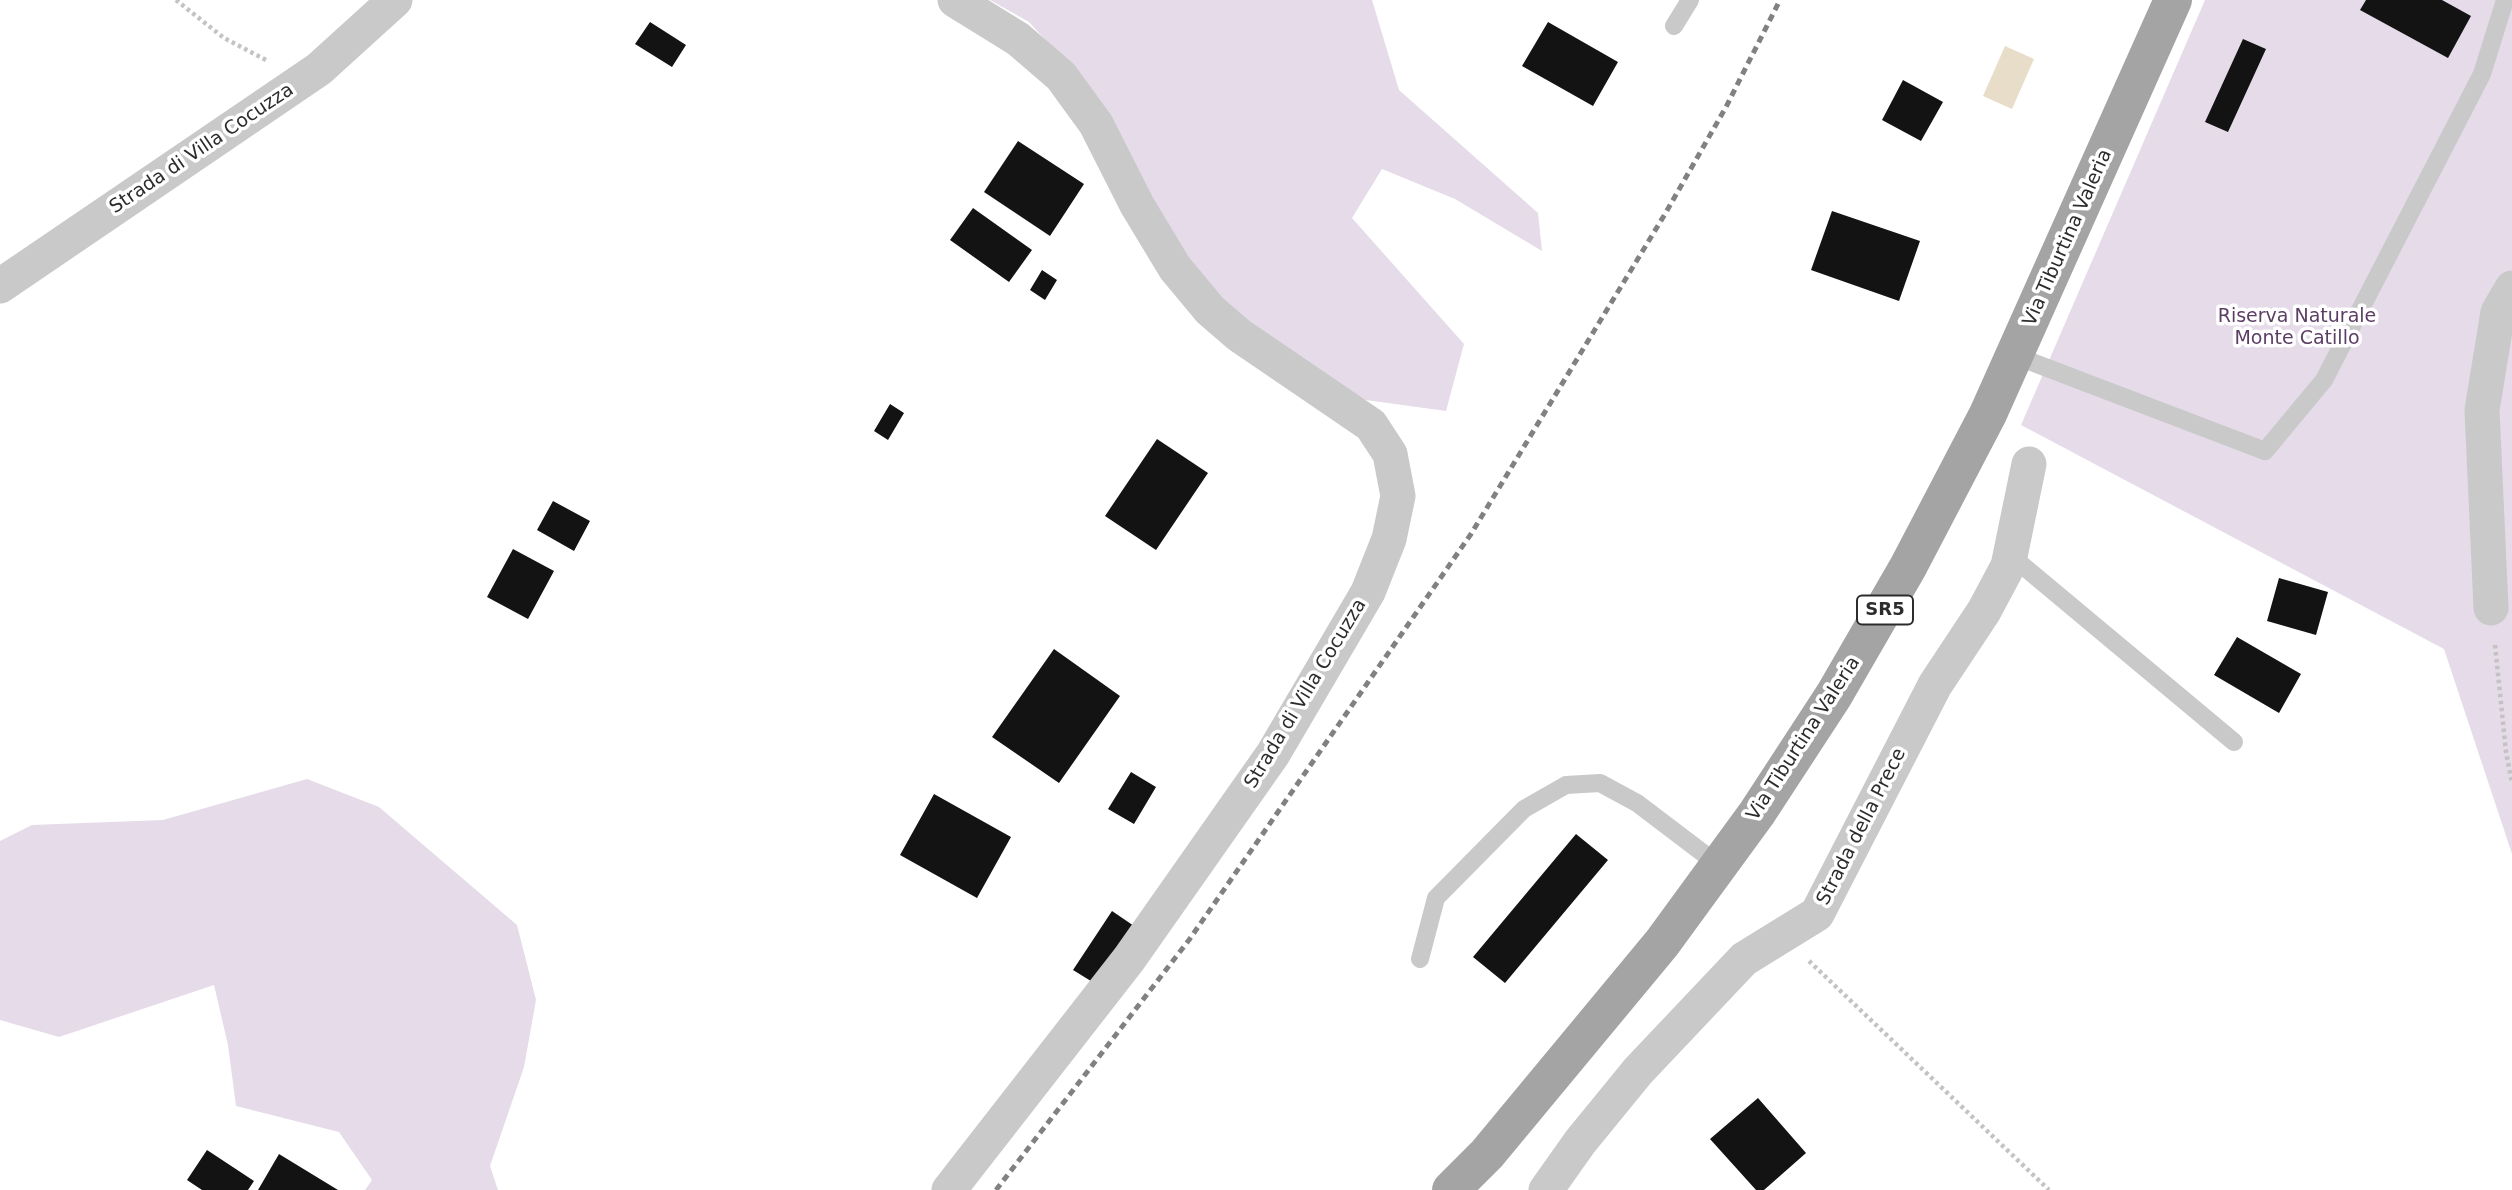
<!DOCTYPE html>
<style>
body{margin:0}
canvas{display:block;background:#fff}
</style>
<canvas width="2512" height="1190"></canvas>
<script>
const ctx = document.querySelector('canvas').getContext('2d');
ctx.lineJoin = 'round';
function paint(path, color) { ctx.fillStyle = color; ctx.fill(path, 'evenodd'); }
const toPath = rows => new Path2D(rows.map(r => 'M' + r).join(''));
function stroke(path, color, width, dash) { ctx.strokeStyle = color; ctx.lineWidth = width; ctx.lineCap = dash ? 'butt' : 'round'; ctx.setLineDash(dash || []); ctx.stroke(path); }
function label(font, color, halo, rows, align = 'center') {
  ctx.font = font + ' "DejaVu Sans",sans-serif'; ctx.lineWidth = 7; ctx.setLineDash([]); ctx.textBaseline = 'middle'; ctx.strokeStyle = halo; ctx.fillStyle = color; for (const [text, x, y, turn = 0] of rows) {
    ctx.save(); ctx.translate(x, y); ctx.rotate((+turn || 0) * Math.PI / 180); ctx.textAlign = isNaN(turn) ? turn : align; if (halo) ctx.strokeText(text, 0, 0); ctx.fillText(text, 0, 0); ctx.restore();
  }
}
const green = toPath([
 [990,0,1372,0,1399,90,1538,213,1542,251,1455,199,1382,169,1352,218,1464,344,1446,411,1344,397,1208,288,1140,187,1096,96,1029,22],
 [2205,0,2512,0,2512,854,2444,649,2021,425],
 [307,779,379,807,517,925,536,1000,524,1067,490,1166,498,1190,365,1190,372,1180,339,1132,236,1106,228,1045,214,985,59,1037,0,1020,0,841,32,825,163,820]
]);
const water = toPath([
 [2005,46,2034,59,2012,109,1983,96]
]);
const building = toPath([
 [2366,0,2442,0,2471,16,2448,58,2360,10],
 [650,22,686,45,672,67,635,44],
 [1548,22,1618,62,1593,106,1522,66],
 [2243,39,2266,49,2228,132,2205,122],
 [1903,80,1943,102,1921,141,1882,120],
 [1018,141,1084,184,1050,236,984,192],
 [973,208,1032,250,1009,282,950,240],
 [1832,211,1920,241,1899,301,1811,270],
 [1042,270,1057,280,1045,300,1030,290],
 [890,404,904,413,888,440,874,431],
 [1157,439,1208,473,1156,550,1105,516],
 [553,501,590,521,574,551,537,530],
 [513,549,554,571,528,619,487,597],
 [2279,578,2328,592,2316,635,2267,621],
 [2237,637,2301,674,2279,713,2214,675],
 [1054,649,1120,696,1059,783,992,737],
 [1131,772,1156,787,1134,824,1108,809],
 [934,794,1011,837,977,898,900,855],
 [1576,834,1608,860,1505,983,1473,957],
 [1112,911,1137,928,1099,986,1073,970],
 [1758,1098,1806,1153,1764,1190,1756,1190,1710,1139],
 [207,1150,254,1181,248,1190,202,1190,187,1180],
 [279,1154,338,1190,258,1190]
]);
const path = toPath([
 [176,0,224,38,266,60],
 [2495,645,2506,752,2512,783],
 [1809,961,2049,1190]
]);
const service = toPath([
 [1674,26,1690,0],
 [2016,356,2265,451,2324,380,2482,74,2505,0],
 [2010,555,2234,742],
 [1420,959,1436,898,1524,809,1566,785,1600,783,1637,803,1720,866]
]);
const minor = toPath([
 [0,286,319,69,395,0],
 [2491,608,2482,410,2498,312,2512,288],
 [949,1190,1129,959,1273,754,1368,592,1389,539,1398,496,1390,454,1371,425,1239,335,1210,310,1175,268,1137,205,1096,124,1061,76,1018,39,955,0],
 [1546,1190,1580,1142,1638,1071,1744,959,1817,914,1935,685,1984,611,2008,566,2029,464]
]);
const primary = toPath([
 [1451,1190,1487,1154,1662,943,1757,813,1834,695,1908,567,1988,414,2173,0]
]);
const rail = toPath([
 [996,1190,1189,940,1471,534,1665,214,1726,107,1780,0]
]);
const shields = [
 [1885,610,56]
];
const shieldNames = [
 ["SR5",1885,610]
];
const streetNames = [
 ["Strada di Villa Cocuzza",202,149,-34],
 ["Via Tiburtina Valeria",2068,238,-66],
 ["Strada di Villa Cocuzza",1306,694,-59],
 ["Via Tiburtina Valeria",1804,739,-57],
 ["Strada della Prece",1862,827,-63]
];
const parkNames = [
 ["Riserva Naturale",2297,317],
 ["Monte Catillo",2297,339]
];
paint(green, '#e5dbe9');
paint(water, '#e7ddc9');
paint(building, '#131313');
stroke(path, '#c3c3c3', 4.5, [3.5, 3.5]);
stroke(service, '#c9c9c9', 18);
stroke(minor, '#c9c9c9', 35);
stroke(primary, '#a4a4a4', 38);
stroke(rail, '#818181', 5, [7, 5]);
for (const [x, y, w] of shields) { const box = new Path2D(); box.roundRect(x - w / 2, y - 14.5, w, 29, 5); ctx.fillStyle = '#fff'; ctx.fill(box); stroke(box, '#2c2c2c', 2); }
label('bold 18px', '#2c2c2c', null, shieldNames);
label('19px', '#2c2c2c', '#fff', streetNames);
label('19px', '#5c3e64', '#fff', parkNames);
</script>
